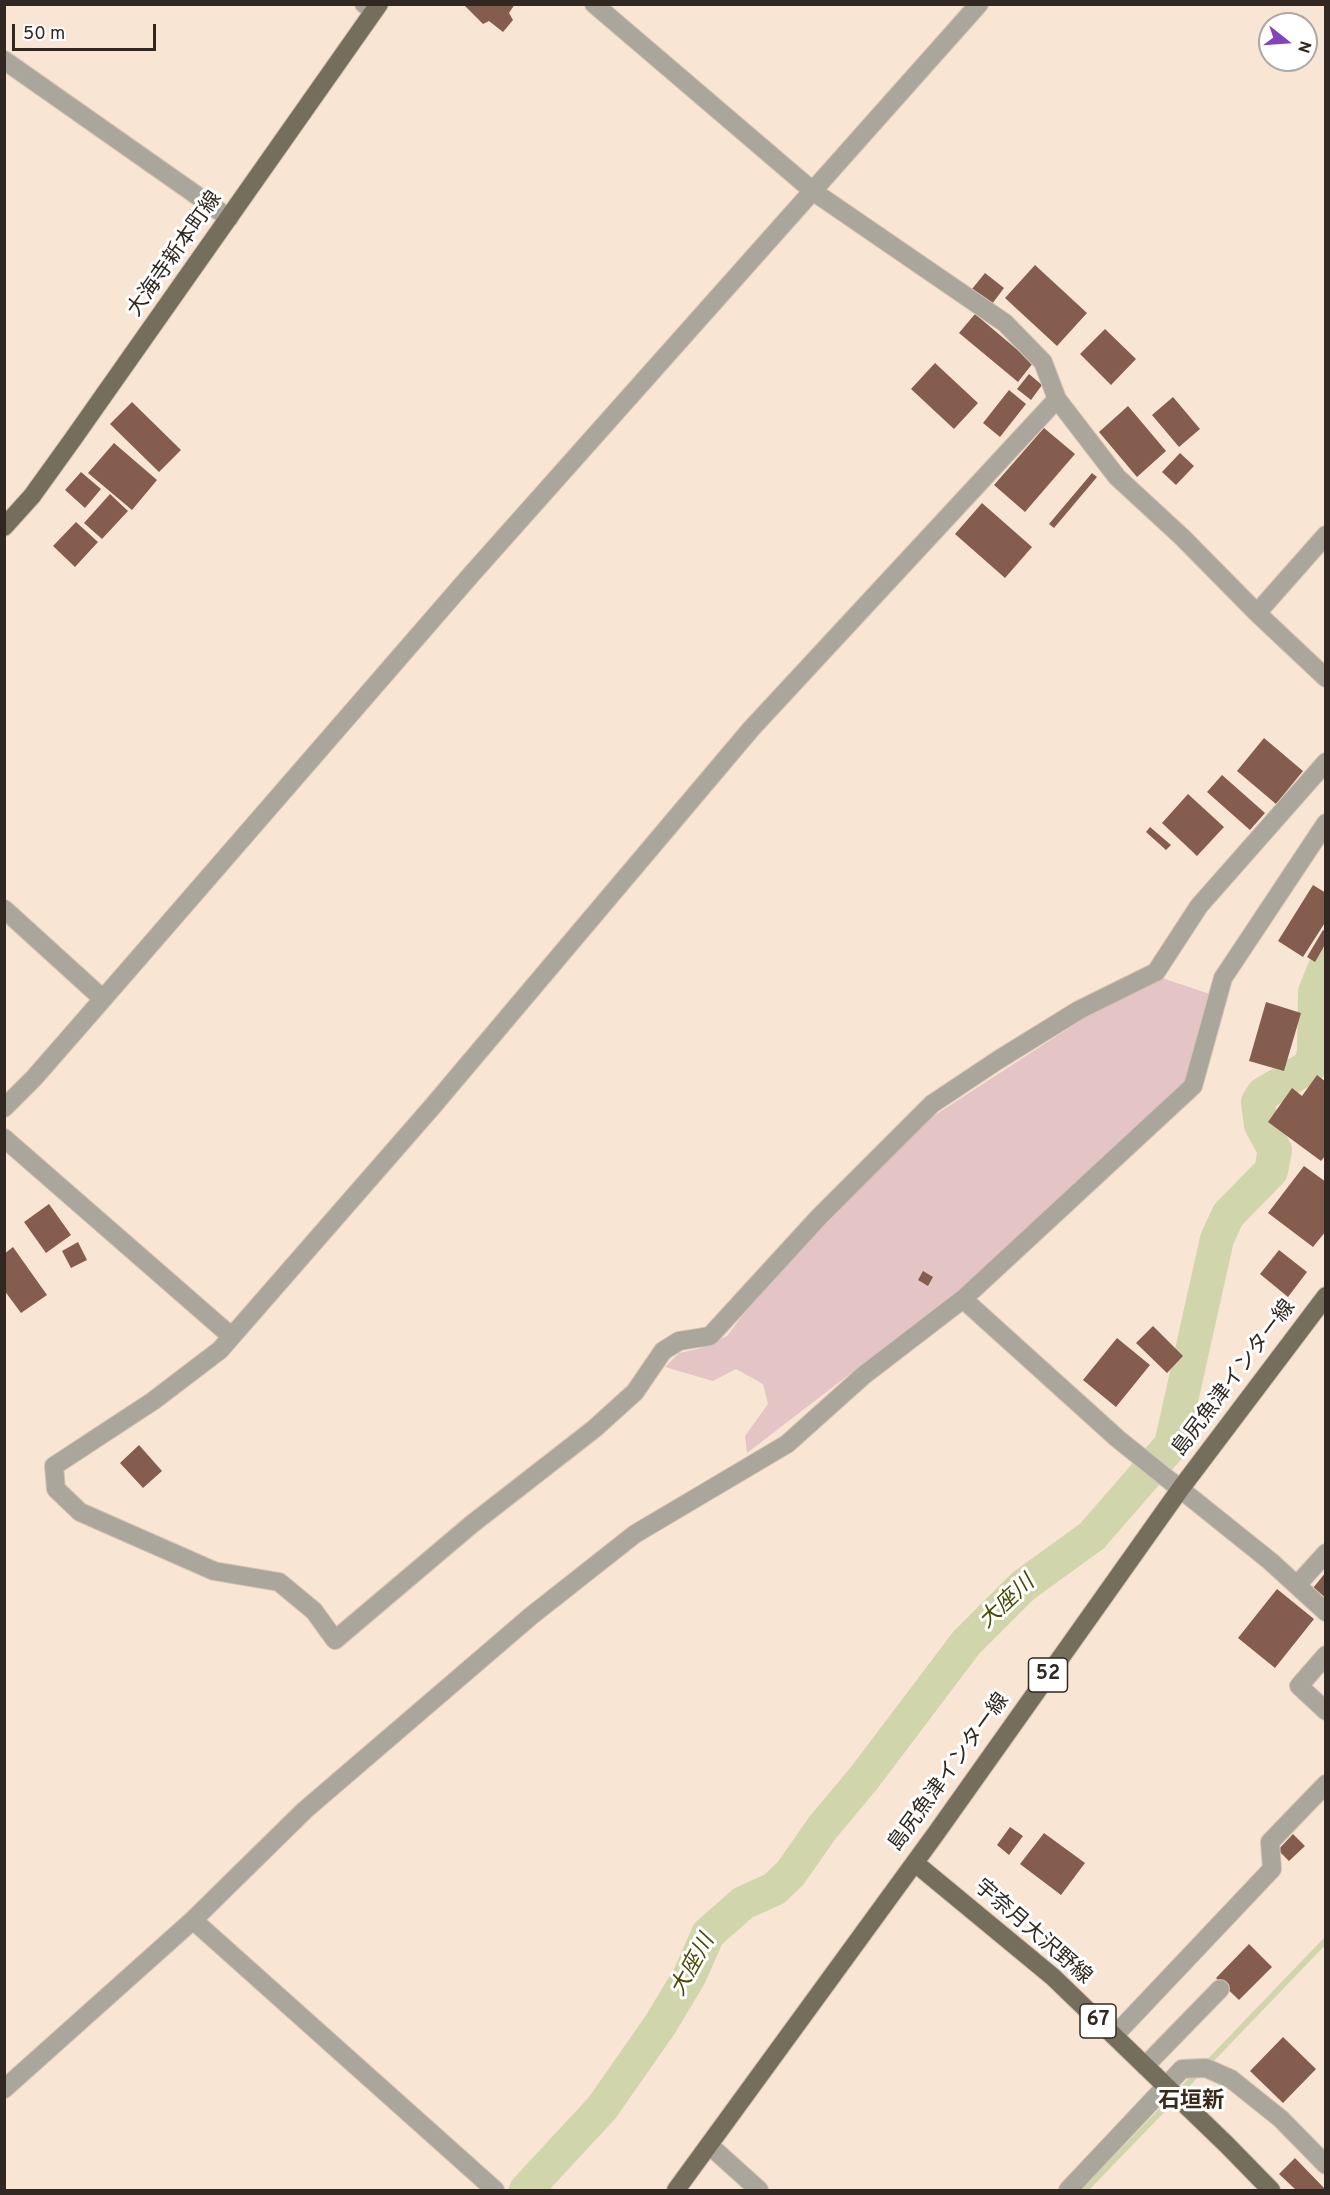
<!DOCTYPE html>
<meta charset="utf-8">
<style>
body{margin:0}
#map{position:relative;width:1330px;height:2195px;overflow:hidden;background:#f9e5d3;font-family:Overpass,sans-serif}
canvas{display:block}
.frame{position:absolute;inset:0;border:6px solid #302821;pointer-events:none}
.north{position:absolute;left:1258px;top:12px;width:60px;height:60px;box-sizing:border-box;background:#fff;border:2px solid #aca9a6;border-radius:50%;rotate:107deg;font-size:16px;font-weight:700;line-height:24px;text-align:center;color:#302821}
.north::after{content:'';display:block;margin:auto;width:21px;height:27px;background:#8344b9;clip-path:polygon(50% 0,100% 100%,50% 72%,0 100%)}
.scale{position:absolute;left:12px;top:24px;width:144px;height:27px;box-sizing:border-box;border:3px solid #302821;border-top:0;padding-left:8px;font-size:18px;line-height:21px;white-space:nowrap;color:#302821;-webkit-text-stroke:4px #fff;paint-order:stroke}
</style>
<div id="map">
<canvas width="1330" height="2195"></canvas>
<div class="frame"></div>
<div class="north">N</div>
<div class="scale">50 m</div>
</div>
<script>
const ctx = document.querySelector('canvas').getContext('2d');
ctx.lineJoin = 'round';
function paint(path, color) { ctx.fillStyle = color; ctx.fill(path, 'evenodd'); }
const toPath = rows => new Path2D(rows.map(r => 'M' + r).join(''));
function stroke(path, color, width, dash) { ctx.strokeStyle = color; ctx.lineWidth = width; ctx.lineCap = dash ? 'butt' : 'round'; ctx.setLineDash(dash || []); ctx.stroke(path); }
function label(font, color, halo, rows, align = 'center') {
  ctx.font = font + ' Overpass,"Noto Sans JP",sans-serif'; ctx.lineWidth = 6; ctx.setLineDash([]); ctx.textBaseline = 'middle'; ctx.strokeStyle = halo; ctx.fillStyle = color; for (const [text, x, y, turn = 0] of rows) {
    ctx.save(); ctx.translate(x, y); ctx.rotate((+turn || 0) * Math.PI / 180); ctx.textAlign = isNaN(turn) ? turn : align; if (halo) ctx.strokeText(text, 0, 0); ctx.fillText(text, 0, 0); ctx.restore();
  }
}
const green = toPath([
 [1162,978,1210,994,1186,1085,954,1294,747,1453,745,1436,768,1404,763,1384,736,1369,713,1381,665,1367,679,1353,698,1349,727,1336,762,1289,929,1119,1112,1000]
]);
const stream = toPath([
 [1206,2065,1326,1940],
 [1085,2190,1199,2072]
]);
const river = toPath([
 [526,2190,602,2108,660,2025,690,1975,708,1934,743,1903,774,1889,790,1874,823,1827,864,1778,966,1643,1023,1586,1092,1536,1171,1445,1217,1239,1228,1215,1271,1171,1275,1150,1261,1125,1258,1102,1263,1094,1310,1066,1314,1053,1315,992,1326,965]
]);
const building = toPath([
 [463,4,515,4,509,13,513,20,503,32,489,21,483,24],
 [1035,265,1087,313,1057,346,1005,298],
 [985,273,1004,288,992,304,972,289],
 [975,314,1033,363,1018,382,959,333],
 [1105,329,1136,359,1111,385,1080,354],
 [935,363,978,403,954,429,911,389],
 [1029,374,1042,385,1031,400,1017,389],
 [1009,390,1026,404,1000,437,983,423],
 [1173,397,1200,429,1179,447,1152,415],
 [132,402,181,450,159,472,110,424],
 [1128,406,1166,451,1137,477,1099,432],
 [1044,428,1075,454,1025,512,994,485],
 [114,443,157,480,132,510,88,473],
 [1180,453,1194,466,1176,485,1162,472],
 [81,472,101,489,85,508,65,490],
 [1092,473,1097,477,1054,528,1049,524],
 [110,494,128,511,102,539,84,523],
 [982,503,1032,547,1005,578,955,534],
 [76,522,98,542,75,567,53,546],
 [1264,738,1303,771,1276,804,1237,771],
 [1222,775,1265,813,1250,830,1207,792],
 [1188,794,1224,827,1197,856,1162,823],
 [1150,827,1171,845,1166,850,1146,832],
 [1313,885,1326,893,1326,921,1303,957,1278,941],
 [1323,930,1326,932,1326,943,1315,962,1307,957],
 [1266,1002,1301,1013,1284,1071,1249,1061],
 [1317,1075,1326,1082,1326,1155,1321,1161,1268,1122,1292,1088,1302,1096],
 [1304,1166,1326,1182,1326,1231,1313,1247,1268,1213],
 [49,1204,71,1235,46,1253,24,1222],
 [78,1242,87,1260,71,1268,62,1251],
 [13,1247,47,1295,21,1313,4,1290,4,1254],
 [1279,1250,1307,1272,1288,1297,1260,1274],
 [923,1271,933,1277,928,1286,918,1280],
 [1153,1326,1183,1356,1167,1373,1136,1343],
 [1117,1338,1150,1365,1116,1407,1083,1380],
 [139,1445,162,1471,143,1488,120,1463],
 [1326,1572,1326,1598,1313,1588],
 [1277,1589,1314,1619,1275,1668,1238,1638],
 [1010,1827,1023,1836,1009,1855,997,1845],
 [1044,1833,1085,1863,1061,1895,1020,1864],
 [1293,1834,1305,1846,1289,1861,1278,1850],
 [1249,1944,1272,1967,1239,2000,1216,1978],
 [1283,2037,1316,2069,1283,2103,1250,2071],
 [1295,2158,1326,2190,1296,2190,1279,2174]
]);
const minor = toPath([
 [364,4,374,11],
 [594,4,814,192,1005,323,1043,362,1057,399,1117,477,1182,537,1257,613,1326,678],
 [4,60,229,218],
 [1057,399,751,729,432,1107,220,1350,153,1401,54,1466,56,1489,80,1512,214,1571,279,1582,314,1611,335,1640,472,1524,594,1429,635,1392,663,1351,679,1341,710,1336,819,1217,932,1104,998,1060,1079,1010,1156,972,1199,906,1326,762],
 [1257,613,1326,535],
 [1326,823,1223,978,1193,1086,963,1299,1118,1439,1270,1561,1326,1612],
 [4,909,103,999],
 [4,1108,34,1078,103,999,470,576,979,4],
 [4,1138,231,1336],
 [1297,1585,1326,1553],
 [1326,1655,1299,1686,1326,1711],
 [1114,2036,1272,1869,1270,1842,1326,1784],
 [1145,2066,1220,1989],
 [4,2089,193,1920],
 [709,2145,759,2190],
 [495,2190,193,1920,305,1810,531,1616,635,1534,787,1444,864,1375,963,1299],
 [1068,2190,1182,2069,1206,2068,1231,2079,1281,2119,1326,2165]
]);
const major = toPath([
 [4,527,32,496,73,439,379,4],
 [915,1863,1053,1977,1226,2144,1271,2190],
 [676,2190,937,1832,1181,1488,1326,1296]
]);
const shields = [
 [1048,1675,39],
 [1098,2021,36]
];
const shieldNames = [
 ["52",1048,1675],
 ["67",1098,2021]
];
const streetNames = [
 ["大海寺新本町線",176,255,-55],
 ["島尻魚津インター線",1235,1379,-53],
 ["島尻魚津インター線",950,1773,-54],
 ["宇奈月大沢野線",1032,1933,41]
];
const waterNames = [
 ["大座川",1008,1603,-43],
 ["大座川",694,1966,-61]
];
const neighbourhoodNames = [
 ["石垣新",1191,2103]
];
paint(green, '#e5c4c5');
stroke(stream, '#d1d5ac', 6);
stroke(river, '#d1d5ac', 34);
paint(building, '#845d4f');
stroke(minor, '#d5c3b3', 20);
stroke(major, '#d5c3b3', 20);
stroke(minor, '#aaa69c', 18);
stroke(major, '#766e5d', 18);
for (const [x, y, w] of shields) { const box = new Path2D(); box.roundRect(x - w / 2, y - 17, w, 34, 4.5); ctx.fillStyle = '#fff'; ctx.fill(box); stroke(box, '#302821', 1.5); }
label('bold 20px', '#302821', null, shieldNames);
label('21px', '#302821', '#fff', streetNames);
label('italic 22px', '#484a04', '#fff', waterNames);
label('bold 22px', '#38291b', '#fff', neighbourhoodNames);
</script>
